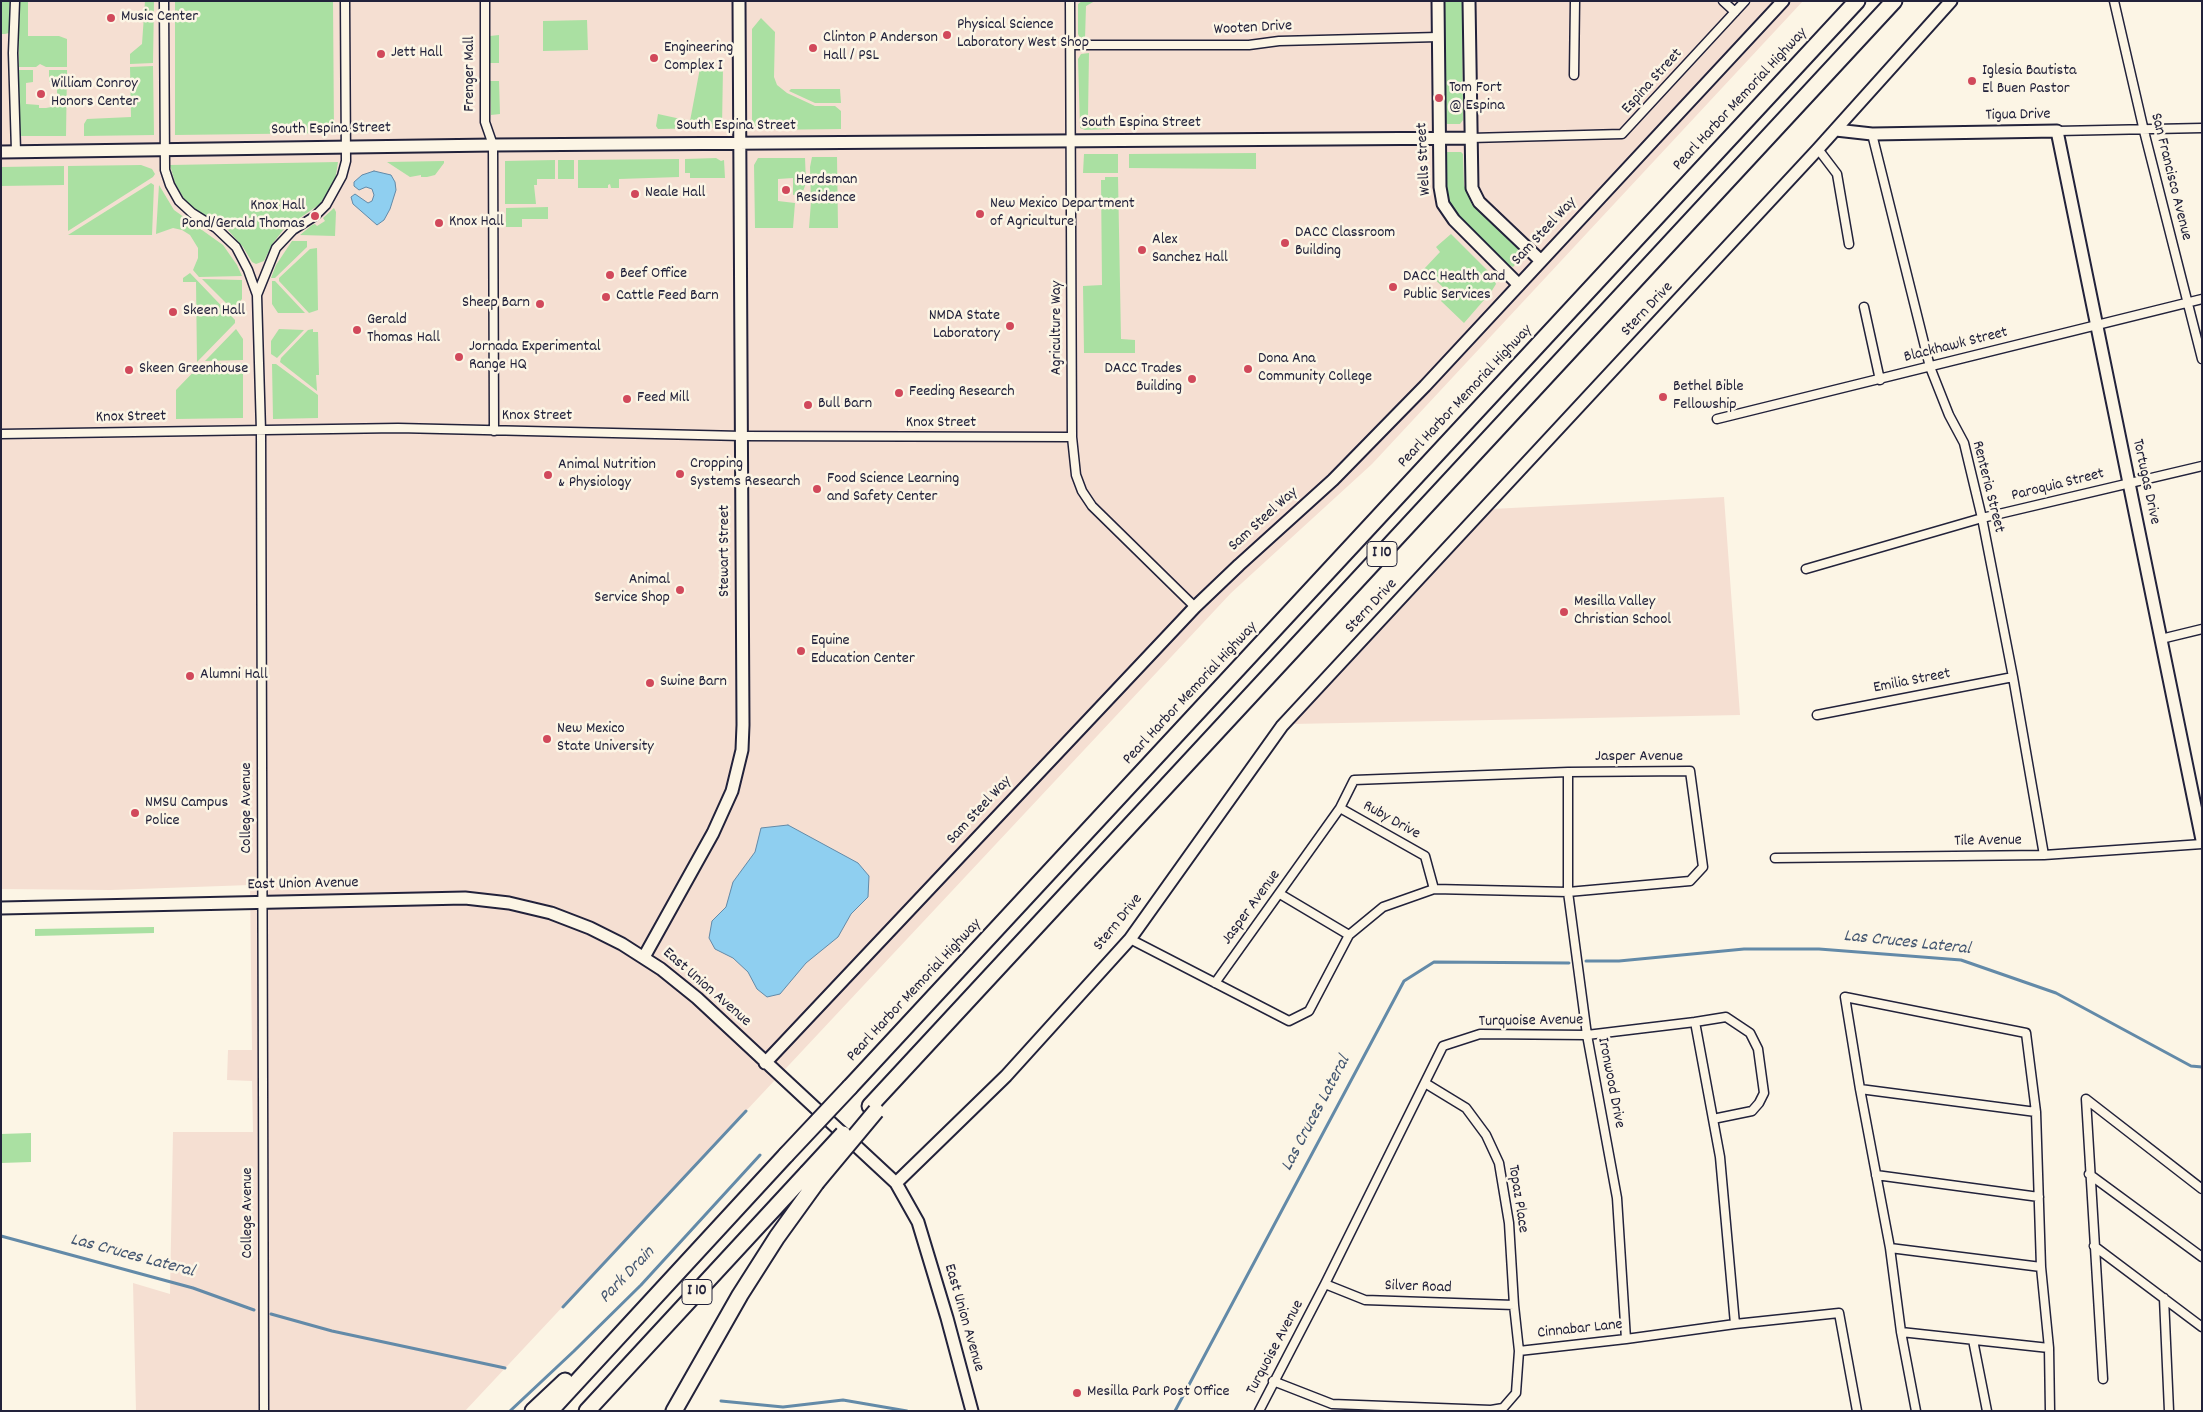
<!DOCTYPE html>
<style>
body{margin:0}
#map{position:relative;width:2203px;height:1412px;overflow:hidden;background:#fcf5e5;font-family:Dekko,sans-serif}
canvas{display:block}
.frame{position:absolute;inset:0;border:2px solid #22223b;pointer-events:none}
</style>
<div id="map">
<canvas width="2203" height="1412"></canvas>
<div class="frame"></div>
</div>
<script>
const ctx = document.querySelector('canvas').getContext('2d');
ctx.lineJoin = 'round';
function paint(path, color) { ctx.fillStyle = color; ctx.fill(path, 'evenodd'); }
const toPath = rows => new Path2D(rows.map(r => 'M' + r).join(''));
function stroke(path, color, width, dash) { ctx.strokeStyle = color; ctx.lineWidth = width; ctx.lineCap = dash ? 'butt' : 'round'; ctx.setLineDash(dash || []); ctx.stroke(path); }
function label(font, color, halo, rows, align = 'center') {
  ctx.font = font + ' Dekko,sans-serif'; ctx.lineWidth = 5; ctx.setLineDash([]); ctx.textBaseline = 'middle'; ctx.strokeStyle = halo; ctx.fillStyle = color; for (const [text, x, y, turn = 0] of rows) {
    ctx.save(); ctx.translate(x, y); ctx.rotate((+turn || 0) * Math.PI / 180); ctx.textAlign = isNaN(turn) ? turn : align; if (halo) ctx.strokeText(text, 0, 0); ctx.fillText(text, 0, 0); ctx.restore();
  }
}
const built = toPath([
 [1,1,1803,1,1372,464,1231,593,465,1411,136,1411,133,1283,170,1294,173,1132,253,1132,252,1081,227,1080,228,1050,252,1050,250,885,110,890,1,889],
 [1724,497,1740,715,1292,724,1492,509]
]);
const green = toPath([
 [1,1,10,1,9,33,5,34,1,34],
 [20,1,28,1,28,36,59,36,67,39,67,67,46,67,40,64,36,67,19,67,18,12],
 [145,1,154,1,153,63,130,64,130,54,142,44],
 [175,1,333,1,334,133,175,135],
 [1082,1,1095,1,1086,6,1085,39,1080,38,1078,34,1078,4],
 [1444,1,1462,1,1463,120,1460,124,1447,124,1445,121],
 [761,18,775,32,774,77,777,85,787,93,815,106,835,106,841,111,841,129,760,130,754,128,752,125,752,29],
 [587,20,588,50,543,51,543,21],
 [499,35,499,63,490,63,490,36],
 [1089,53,1088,116,1092,118,1111,116,1110,129,1085,130,1080,128,1078,59,1081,54],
 [153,66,154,135,84,136,84,124,87,119,131,117,130,67],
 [700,68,723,68,722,126,717,128,658,129,656,126,658,114,690,121],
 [19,70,33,70,33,82,26,83,26,104,39,105,39,108,46,108,57,106,57,82,49,82,49,70,67,70,66,136,19,136],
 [490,81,499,81,500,114,491,115],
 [791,89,840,89,841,103,815,103,789,91],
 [1447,152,1461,152,1463,154,1464,185,1472,205,1520,251,1522,257,1513,267,1507,264,1464,222,1450,205,1446,187,1445,157],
 [1256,153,1256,169,1129,168,1129,154],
 [1084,154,1118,154,1118,173,1083,173],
 [812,157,837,157,838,228,809,228,811,202,810,167],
 [716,158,721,161,724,160,725,178,690,178,690,173,685,173,685,159],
 [758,158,805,158,806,183,802,194,793,195,793,178,778,179,778,201,795,203,793,228,755,228,754,165],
 [679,159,679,177,619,179,619,188,611,188,610,184,608,185,608,188,578,188,578,160],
 [555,160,555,179,537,179,537,185,534,185,536,204,505,204,505,161],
 [558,160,574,160,574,179,558,179],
 [444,161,444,163,435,175,427,177,421,177,421,175,410,177,387,162],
 [338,162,335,181,320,204,284,229,273,243,264,261,256,264,252,262,243,247,227,229,196,211,186,202,175,183,170,165],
 [141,165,152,169,155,174,153,177,68,231,68,166],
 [64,166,64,185,1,186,1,167],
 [1105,177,1118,177,1121,339,1135,340,1135,353,1084,353,1083,286,1102,285,1101,180,1105,180],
 [151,183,154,185,152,235,68,235],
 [159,185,174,210,223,245,237,265,242,276,199,277,193,270,198,258,198,248,190,235,182,230,173,228,156,234],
 [548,207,548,219,522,219,522,227,506,227,506,208],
 [334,208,336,212,335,236,300,235,312,225,315,224,317,226,325,221,323,218],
 [1451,234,1493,276,1496,284,1491,292,1464,323,1441,301,1449,293,1424,269,1440,252,1436,247],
 [292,241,307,241,307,247,275,278,271,278,276,265],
 [317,248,318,310,309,313,279,281,279,278,310,249],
 [190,273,235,320,235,323,197,362,196,282,183,282,183,278],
 [202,279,242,280,242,299,233,310],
 [272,281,275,281,305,313,278,313,272,304],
 [236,329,243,339,243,360,205,361],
 [279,329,304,330,277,358,271,354,271,341],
 [313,329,313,332,318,332,319,375,316,375,317,391,280,362,281,358,308,330],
 [202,363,243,363,243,418,176,419,176,390],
 [272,364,276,364,318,395,318,418,273,419],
 [154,927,154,933,35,936,35,929],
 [31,1133,31,1162,1,1163,1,1134]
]);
const water = toPath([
 [374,171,391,175,395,182,396,190,390,209,384,220,377,225,353,204,351,197,355,194,368,203,372,201,374,195,372,189,366,187,359,190,354,186,354,182,362,175,374,171],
 [788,825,858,863,869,876,868,897,851,914,838,937,806,963,780,994,767,997,757,989,748,972,733,958,715,949,709,938,712,921,726,907,733,882,755,852,761,828,788,825]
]);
const stream = toPath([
 [1586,961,1619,961,1744,949,1819,949,1961,960,2056,993,2191,1066,2202,1067],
 [1,1236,193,1288,254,1310],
 [563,1307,746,1111],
 [271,1314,332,1331,505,1368],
 [721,1401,783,1407,843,1400,907,1411],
 [510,1411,574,1351,641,1285,760,1155],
 [1175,1411,1404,981,1434,962,1569,963]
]);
const street = toPath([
 [15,1,13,53,16,151],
 [164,1,165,170,170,185,179,201,192,213,216,228,236,247,248,270,257,295,261,431,264,1411],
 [485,1,485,122,493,145,494,431],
 [1070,1,1072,437,1076,475,1082,491,1092,506,1195,607],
 [1723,1,1735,12],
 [2114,1,2144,131,2202,359],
 [1069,45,1249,45,1279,41,1438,37],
 [1574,75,1575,1],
 [2057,131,2202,128],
 [1872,134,1930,367,1949,415,1964,443,1982,518,2013,677,2044,855],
 [1470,138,1622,134,1745,1],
 [1818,149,1837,174,1849,244],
 [257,295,276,248,293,230,315,216,326,205,342,176,346,161,345,1],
 [1864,307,1880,380],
 [1717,419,2202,299],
 [1,434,398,428,742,436,1072,437],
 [1806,569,1982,518,2202,466],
 [2161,639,2202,629],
 [1817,715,2013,677],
 [1568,772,1568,892,1587,1035,1617,1198,1626,1339],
 [1340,808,1425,856,1434,889],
 [1775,858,2044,855,2202,844],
 [1280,894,1349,935],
 [1130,939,1289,1021,1309,1011,1349,935,1383,907,1434,889,1568,892,1690,881,1703,867,1690,771,1568,772,1354,780,1340,808,1215,983],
 [1695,1022,1726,1017,1750,1033,1758,1049,1764,1093,1759,1103,1752,1111,1713,1119],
 [1860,1089,2036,1112],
 [2089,1174,2202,1257],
 [1876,1175,2039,1197],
 [2094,1246,2202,1327],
 [1890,1248,2041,1267],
 [1325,1284,1365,1300,1514,1305],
 [2164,1298,2169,1411],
 [1901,1332,2049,1348],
 [1973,1340,1987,1411],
 [1519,1351,1626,1339,1735,1324,1839,1313,1857,1411],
 [2103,1379,2086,1099,2202,1189],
 [1273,1381,1332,1404,1491,1410,1503,1408,1516,1393,1519,1351,1514,1305,1509,1223,1499,1163,1486,1135,1466,1108,1425,1083],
 [1259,1411,1325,1284,1443,1046,1480,1034,1587,1035,1695,1022,1720,1157,1735,1324],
 [1916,1411,1901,1332,1890,1248,1860,1089,1845,997,2026,1033,2036,1112,2041,1267,2049,1348,2050,1411]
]);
const secondary = toPath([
 [1438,1,1440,187,1443,204,1454,220,1519,285],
 [1469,1,1472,188,1479,202,1541,261],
 [1836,130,1872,134,2057,131,2202,840],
 [1,152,493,145,1470,138],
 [1,908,465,898,509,903,551,913,590,928,622,944,661,969,697,998,896,1183,918,1222,947,1318,972,1411],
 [644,957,713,833,732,791,742,750,743,725,739,1],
 [765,1063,1195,607,1239,565,1333,480,1425,386,1783,1],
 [896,1183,1006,1076,1130,939,1282,726,1818,149,1951,1]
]);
const highway = toPath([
 [850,1087,1857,1],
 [870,1106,1894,1],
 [533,1411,565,1381],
 [550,1411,786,1155],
 [587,1411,807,1173],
 [674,1411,740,1295,777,1237,816,1183]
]);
const highwayBridge = toPath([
 [786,1155,850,1087],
 [807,1173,843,1134],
 [816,1183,876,1111]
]);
const markers = [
 [111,18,5,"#d1495b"],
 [947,35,5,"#d1495b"],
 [813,48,5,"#d1495b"],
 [381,54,5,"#d1495b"],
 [654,58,5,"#d1495b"],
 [1972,81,5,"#d1495b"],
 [41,94,5,"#d1495b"],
 [1439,98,5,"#d1495b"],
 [786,190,5,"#d1495b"],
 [635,194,5,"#d1495b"],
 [980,214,5,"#d1495b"],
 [315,216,5,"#d1495b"],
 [439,223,5,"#d1495b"],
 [1285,243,5,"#d1495b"],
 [1142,250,5,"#d1495b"],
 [610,275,5,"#d1495b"],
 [1393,287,5,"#d1495b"],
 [606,297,5,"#d1495b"],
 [540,304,5,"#d1495b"],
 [173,312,5,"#d1495b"],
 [1010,326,5,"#d1495b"],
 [357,330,5,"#d1495b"],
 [459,357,5,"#d1495b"],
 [1248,369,5,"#d1495b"],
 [129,370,5,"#d1495b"],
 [1192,379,5,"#d1495b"],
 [899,393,5,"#d1495b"],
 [1663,397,5,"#d1495b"],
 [627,399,5,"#d1495b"],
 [808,405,5,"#d1495b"],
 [680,474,5,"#d1495b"],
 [548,475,5,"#d1495b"],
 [817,489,5,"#d1495b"],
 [680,590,5,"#d1495b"],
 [1564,612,5,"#d1495b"],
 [801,651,5,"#d1495b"],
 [190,676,5,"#d1495b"],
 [650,683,5,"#d1495b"],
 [547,739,5,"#d1495b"],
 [135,813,5,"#d1495b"],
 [1077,1393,5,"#d1495b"]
];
const shields = [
 [1382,554,30],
 [697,1292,30]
];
const shieldNames = [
 ["I 10",1382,554],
 ["I 10",697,1292]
];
const poiNames = [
 ["Music Center",121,18],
 ["Physical Science",957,26],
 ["Laboratory West Shop",957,44],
 ["Clinton P Anderson",823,39],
 ["Hall / PSL",823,57],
 ["Engineering",664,49],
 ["Complex I",664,67],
 ["Jett Hall",391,54],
 ["Iglesia Bautista",1982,72],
 ["El Buen Pastor",1982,90],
 ["William Conroy",51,85],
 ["Honors Center",51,103],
 ["Tom Fort",1449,89],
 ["@ Espina",1449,107],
 ["Herdsman",796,181],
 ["Residence",796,199],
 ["Neale Hall",645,194],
 ["New Mexico Department",990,205],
 ["of Agriculture",990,223],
 ["Knox Hall",305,207,"right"],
 ["Pond/Gerald Thomas",305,225,"right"],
 ["Knox Hall",449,223],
 ["DACC Classroom",1295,234],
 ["Building",1295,252],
 ["Alex",1152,241],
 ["Sanchez Hall",1152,259],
 ["Beef Office",620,275],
 ["DACC Health and",1403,278],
 ["Public Services",1403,296],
 ["Cattle Feed Barn",616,297],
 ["Sheep Barn",530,304,"right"],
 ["Skeen Hall",183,312],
 ["NMDA State",1000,317,"right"],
 ["Laboratory",1000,335,"right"],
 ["Gerald",367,321],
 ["Thomas Hall",367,339],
 ["Jornada Experimental",469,348],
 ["Range HQ",469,366],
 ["Dona Ana",1258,360],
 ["Community College",1258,378],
 ["Skeen Greenhouse",139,370],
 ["DACC Trades",1182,370,"right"],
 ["Building",1182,388,"right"],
 ["Bethel Bible",1673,388],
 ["Fellowship",1673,406],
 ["Feeding Research",909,393],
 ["Feed Mill",637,399],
 ["Bull Barn",818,405],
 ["Cropping",690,465],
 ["Systems Research",690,483],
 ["Animal Nutrition",558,466],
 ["& Physiology",558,484],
 ["Food Science Learning",827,480],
 ["and Safety Center",827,498],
 ["Animal",670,581,"right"],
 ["Service Shop",670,599,"right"],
 ["Mesilla Valley",1574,603],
 ["Christian School",1574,621],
 ["Equine",811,642],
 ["Education Center",811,660],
 ["Alumni Hall",200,676],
 ["Swine Barn",660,683],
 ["New Mexico",557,730],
 ["State University",557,748],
 ["NMSU Campus",145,804],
 ["Police",145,822],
 ["Mesilla Park Post Office",1087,1393]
];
const streetNames = [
 ["Wooten Drive",1253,29,-3],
 ["Frenger Mall",471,74,-90],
 ["Espina Street",1653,82,-48],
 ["Pearl Harbor Memorial Highway",1741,100,-47],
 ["Tigua Drive",2018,116,-1],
 ["South Espina Street",1141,124],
 ["South Espina Street",736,127],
 ["South Espina Street",331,130,-1],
 ["Wells Street",1425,159,-93],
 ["San Francisco Avenue",2170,177,76],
 ["Sam Steel Way",1545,232,-47],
 ["Stern Drive",1648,310,-47],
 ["Agriculture Way",1058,328,-90],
 ["Blackhawk Street",1956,346,-14],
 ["Pearl Harbor Memorial Highway",1466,397,-47],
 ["Knox Street",537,417],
 ["Knox Street",131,418,-1],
 ["Knox Street",941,424],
 ["Tortugas Drive",2145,482,78],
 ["Paroquia Street",2058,486,-14],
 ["Renteria Street",1987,487,76],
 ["Sam Steel Way",1264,520,-42],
 ["Stewart Street",726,551,-90],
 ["Stern Drive",1372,607,-47],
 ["Emilia Street",1912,682,-11],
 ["Pearl Harbor Memorial Highway",1191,694,-47],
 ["Jasper Avenue",1639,758],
 ["College Avenue",248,808,-90],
 ["Sam Steel Way",980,811,-47],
 ["Ruby Drive",1391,821,29],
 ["Tile Avenue",1988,842,-1],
 ["East Union Avenue",303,885,-1],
 ["Jasper Avenue",1252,908,-54],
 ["Stern Drive",1119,923,-51],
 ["East Union Avenue",706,988,41],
 ["Pearl Harbor Memorial Highway",915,991,-47],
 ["Turquoise Avenue",1531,1022,-1],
 ["Ironwood Drive",1610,1083,79],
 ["Topaz Place",1517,1199,81],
 ["College Avenue",249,1213,-90],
 ["Silver Road",1418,1288,2],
 ["East Union Avenue",963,1318,74],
 ["Cinnabar Lane",1580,1330,-6],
 ["Turquoise Avenue",1276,1348,-62]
];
const waterNames = [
 ["Las Cruces Lateral",1907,944,6],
 ["Las Cruces Lateral",1317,1114,-62],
 ["Las Cruces Lateral",132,1257,15],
 ["Park Drain",628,1276,-46]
];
paint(built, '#f5dfd2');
paint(green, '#aae0a2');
paint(water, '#8fcff0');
stroke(water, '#638aa8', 1);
stroke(stream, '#638aa8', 3);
stroke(street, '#22223b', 11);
stroke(secondary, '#22223b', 15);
stroke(highway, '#22223b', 19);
stroke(street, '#fcf5e5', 8);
stroke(secondary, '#fcf5e5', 11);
stroke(highway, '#fcf5e5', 15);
stroke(highwayBridge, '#22223b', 19, []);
stroke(highwayBridge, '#fcf5e5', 15);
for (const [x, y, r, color] of markers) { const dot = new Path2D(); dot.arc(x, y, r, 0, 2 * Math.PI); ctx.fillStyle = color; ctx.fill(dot); stroke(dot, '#fcf5e5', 2); }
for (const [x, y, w] of shields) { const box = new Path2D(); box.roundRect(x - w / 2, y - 12.5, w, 25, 4); ctx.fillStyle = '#fcf5e5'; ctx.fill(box); stroke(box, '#22223b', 1); }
label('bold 15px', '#22223b', null, shieldNames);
label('16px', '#22223b', '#fcf5e5', poiNames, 'left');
label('16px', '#22223b', '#fcf5e5', streetNames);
label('italic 18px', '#435671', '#fcf5e5', waterNames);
</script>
